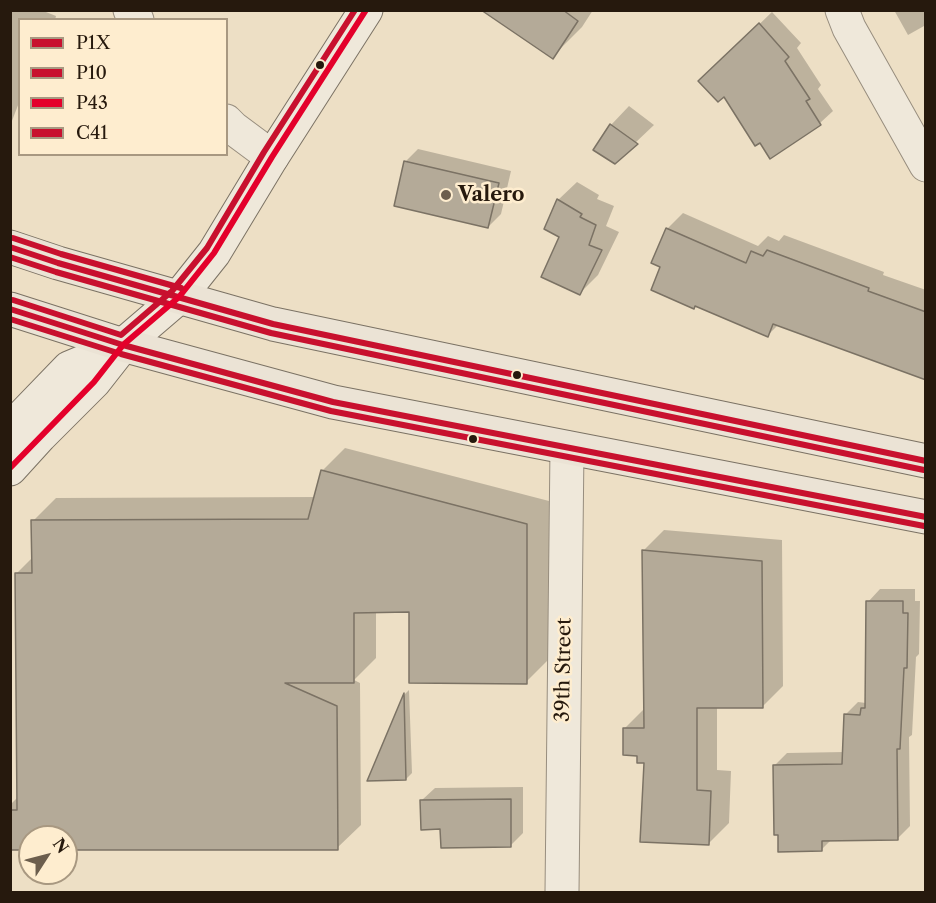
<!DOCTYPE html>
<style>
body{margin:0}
#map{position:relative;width:936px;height:903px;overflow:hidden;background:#eddfc5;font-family:"Libre Caslon Text",serif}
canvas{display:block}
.frame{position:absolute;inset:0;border:12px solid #26190d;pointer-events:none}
.legend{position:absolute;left:18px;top:18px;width:210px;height:138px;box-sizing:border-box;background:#feedcf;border:2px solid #a89881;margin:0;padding:8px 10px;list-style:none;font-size:18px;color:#26190d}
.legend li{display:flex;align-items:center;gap:12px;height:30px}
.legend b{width:30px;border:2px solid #a89881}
.north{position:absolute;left:18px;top:825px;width:60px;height:60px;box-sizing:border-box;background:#feedcf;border:2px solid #a89881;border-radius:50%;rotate:54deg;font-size:16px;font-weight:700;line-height:24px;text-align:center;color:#26190d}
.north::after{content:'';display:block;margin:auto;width:21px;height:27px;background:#6c5e4d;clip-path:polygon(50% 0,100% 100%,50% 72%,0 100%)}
</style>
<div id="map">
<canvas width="936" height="903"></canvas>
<div class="frame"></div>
<ul class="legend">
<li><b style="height:8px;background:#c8102e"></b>P1X</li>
<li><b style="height:8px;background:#c8102e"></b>P10</li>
<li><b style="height:8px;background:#e4002b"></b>P43</li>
<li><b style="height:8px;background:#c8102e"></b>C41</li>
</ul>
<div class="north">N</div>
</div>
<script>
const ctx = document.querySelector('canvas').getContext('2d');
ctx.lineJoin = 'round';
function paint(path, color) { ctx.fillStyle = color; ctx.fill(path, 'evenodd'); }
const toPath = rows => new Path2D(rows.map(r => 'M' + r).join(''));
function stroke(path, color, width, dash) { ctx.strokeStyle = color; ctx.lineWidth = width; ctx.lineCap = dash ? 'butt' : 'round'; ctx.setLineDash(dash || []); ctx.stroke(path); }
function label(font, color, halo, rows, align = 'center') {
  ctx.font = font + ' "Libre Caslon Text",serif'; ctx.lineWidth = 5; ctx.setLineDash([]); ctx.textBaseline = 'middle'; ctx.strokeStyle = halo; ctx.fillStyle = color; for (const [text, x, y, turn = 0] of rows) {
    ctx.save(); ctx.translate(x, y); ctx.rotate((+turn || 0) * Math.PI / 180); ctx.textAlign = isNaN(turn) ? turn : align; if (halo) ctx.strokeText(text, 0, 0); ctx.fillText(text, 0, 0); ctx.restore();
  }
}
const shadow = toPath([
 [10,10,41,10,56,16,55,20,20,20,20,100,10,126],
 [483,10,593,10,582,27,552,57],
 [894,10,926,10,926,28,924,26,908,35],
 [772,12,801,43,797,48,821,85,818,89,833,111,820,123,770,157,713,69],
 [629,106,654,125,615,162,595,150,611,125],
 [418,149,511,171,501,214,488,227,396,205,406,161],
 [577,182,599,195,597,199,614,206,606,226,619,232,598,275,580,293,561,236,558,200],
 [683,213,758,246,768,236,779,241,784,235,884,272,883,275,926,290,926,379,778,325,768,335,662,266,653,262,667,229],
 [345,448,549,501,549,659,526,682,410,611,376,611,376,658,354,680,360,683,361,825,337,848,66,849,66,837,30,837,30,849,10,849,10,805,18,797,17,573,33,557,33,521,56,498,316,497,322,471],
 [664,530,782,540,783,686,762,707,717,707,717,770,731,771,729,823,708,844,639,754,624,729,645,708,644,550],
 [880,589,915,589,915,601,920,601,919,654,916,657,912,735,909,737,910,826,897,839,832,839,822,849,775,765,787,753,844,752,845,715,858,702,866,703,868,602],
 [409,690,412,773,406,779,369,780,405,694],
 [523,787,523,833,510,846,422,800,435,788]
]);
const building = toPath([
 [481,10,563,10,578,21,553,59,481,10],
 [759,23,789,57,785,61,810,99,806,101,821,125,770,159,760,143,755,146,724,97,718,102,698,81,759,23],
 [610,124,638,144,615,164,593,150,610,124],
 [404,161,499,183,488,228,394,206,404,161],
 [557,199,582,214,580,217,596,225,589,245,602,250,580,295,541,277,559,237,544,229,557,199],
 [666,228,746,263,751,251,763,256,767,250,869,288,868,291,926,312,926,380,773,324,768,337,695,306,694,309,651,290,660,267,651,263,666,228],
 [321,470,527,524,527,684,409,683,409,612,354,613,354,683,285,683,337,706,338,850,66,850,66,837,30,837,30,850,10,850,10,810,17,810,15,573,32,573,31,520,308,519,321,470],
 [642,550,762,561,763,708,697,708,697,790,711,791,709,845,640,842,644,763,637,763,637,756,623,755,623,728,644,728,642,550],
 [866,601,903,601,903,613,908,613,907,668,904,668,900,749,897,749,898,840,822,841,822,851,778,852,778,835,774,835,773,765,842,764,844,714,860,715,861,708,865,708,866,601],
 [404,693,406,780,367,781,404,693],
 [511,799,511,847,441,848,440,829,421,830,420,800,511,799]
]);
const minor = toPath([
 [130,10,137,20],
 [842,10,849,28,926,165],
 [226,121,233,128,272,157],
 [562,892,567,448]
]);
const secondary = toPath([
 [10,429,69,368,119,347],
 [10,469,40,436,94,382,123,345,179,297,214,253,272,157,366,10]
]);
const primary = toPath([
 [10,247,58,263,273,324,926,461],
 [10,309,123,345,333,402,926,517]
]);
const bus1 = toPath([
 [10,247,58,263,273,324,926,461],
 [10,309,123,345,333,402,926,517]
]);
const bus2 = toPath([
 [10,257,56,272,271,333,924,470],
 [10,319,121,354,331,411,924,526]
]);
const bus3 = toPath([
 [10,468,94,382,123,345,179,297,214,253,272,157,366,10]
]);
const bus4 = toPath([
 [13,238,61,254,181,288],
 [13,300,121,335,172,291,207,248,264,152,355,10]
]);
const markers = [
 [320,65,5,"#26190d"],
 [446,195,6,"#6c5e4d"],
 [517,375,5,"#26190d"],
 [473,439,5,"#26190d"]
];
const poiNames = [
 ["Valero",458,195]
];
const streetNames = [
 ["39th Street",564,670,-89]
];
paint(shadow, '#0003');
paint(building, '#b4aa98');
stroke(building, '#7b7264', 1.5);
stroke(minor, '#978d7e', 35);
stroke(secondary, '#7b7264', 35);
stroke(primary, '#7b7264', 35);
stroke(minor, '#efe8da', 33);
stroke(secondary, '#efe8da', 33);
stroke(primary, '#ebe3d5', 33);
stroke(bus1, '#c8102e', 6);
stroke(bus2, '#c8102e', 6);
stroke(bus3, '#e4002b', 6);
stroke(bus4, '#c8102e', 6);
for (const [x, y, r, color] of markers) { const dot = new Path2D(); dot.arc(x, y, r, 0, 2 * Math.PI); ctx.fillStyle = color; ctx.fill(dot); stroke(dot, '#feedcf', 2); }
label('bold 20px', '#26190d', '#feedcf', poiNames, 'left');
label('20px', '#26190d', '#feedcf', streetNames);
</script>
